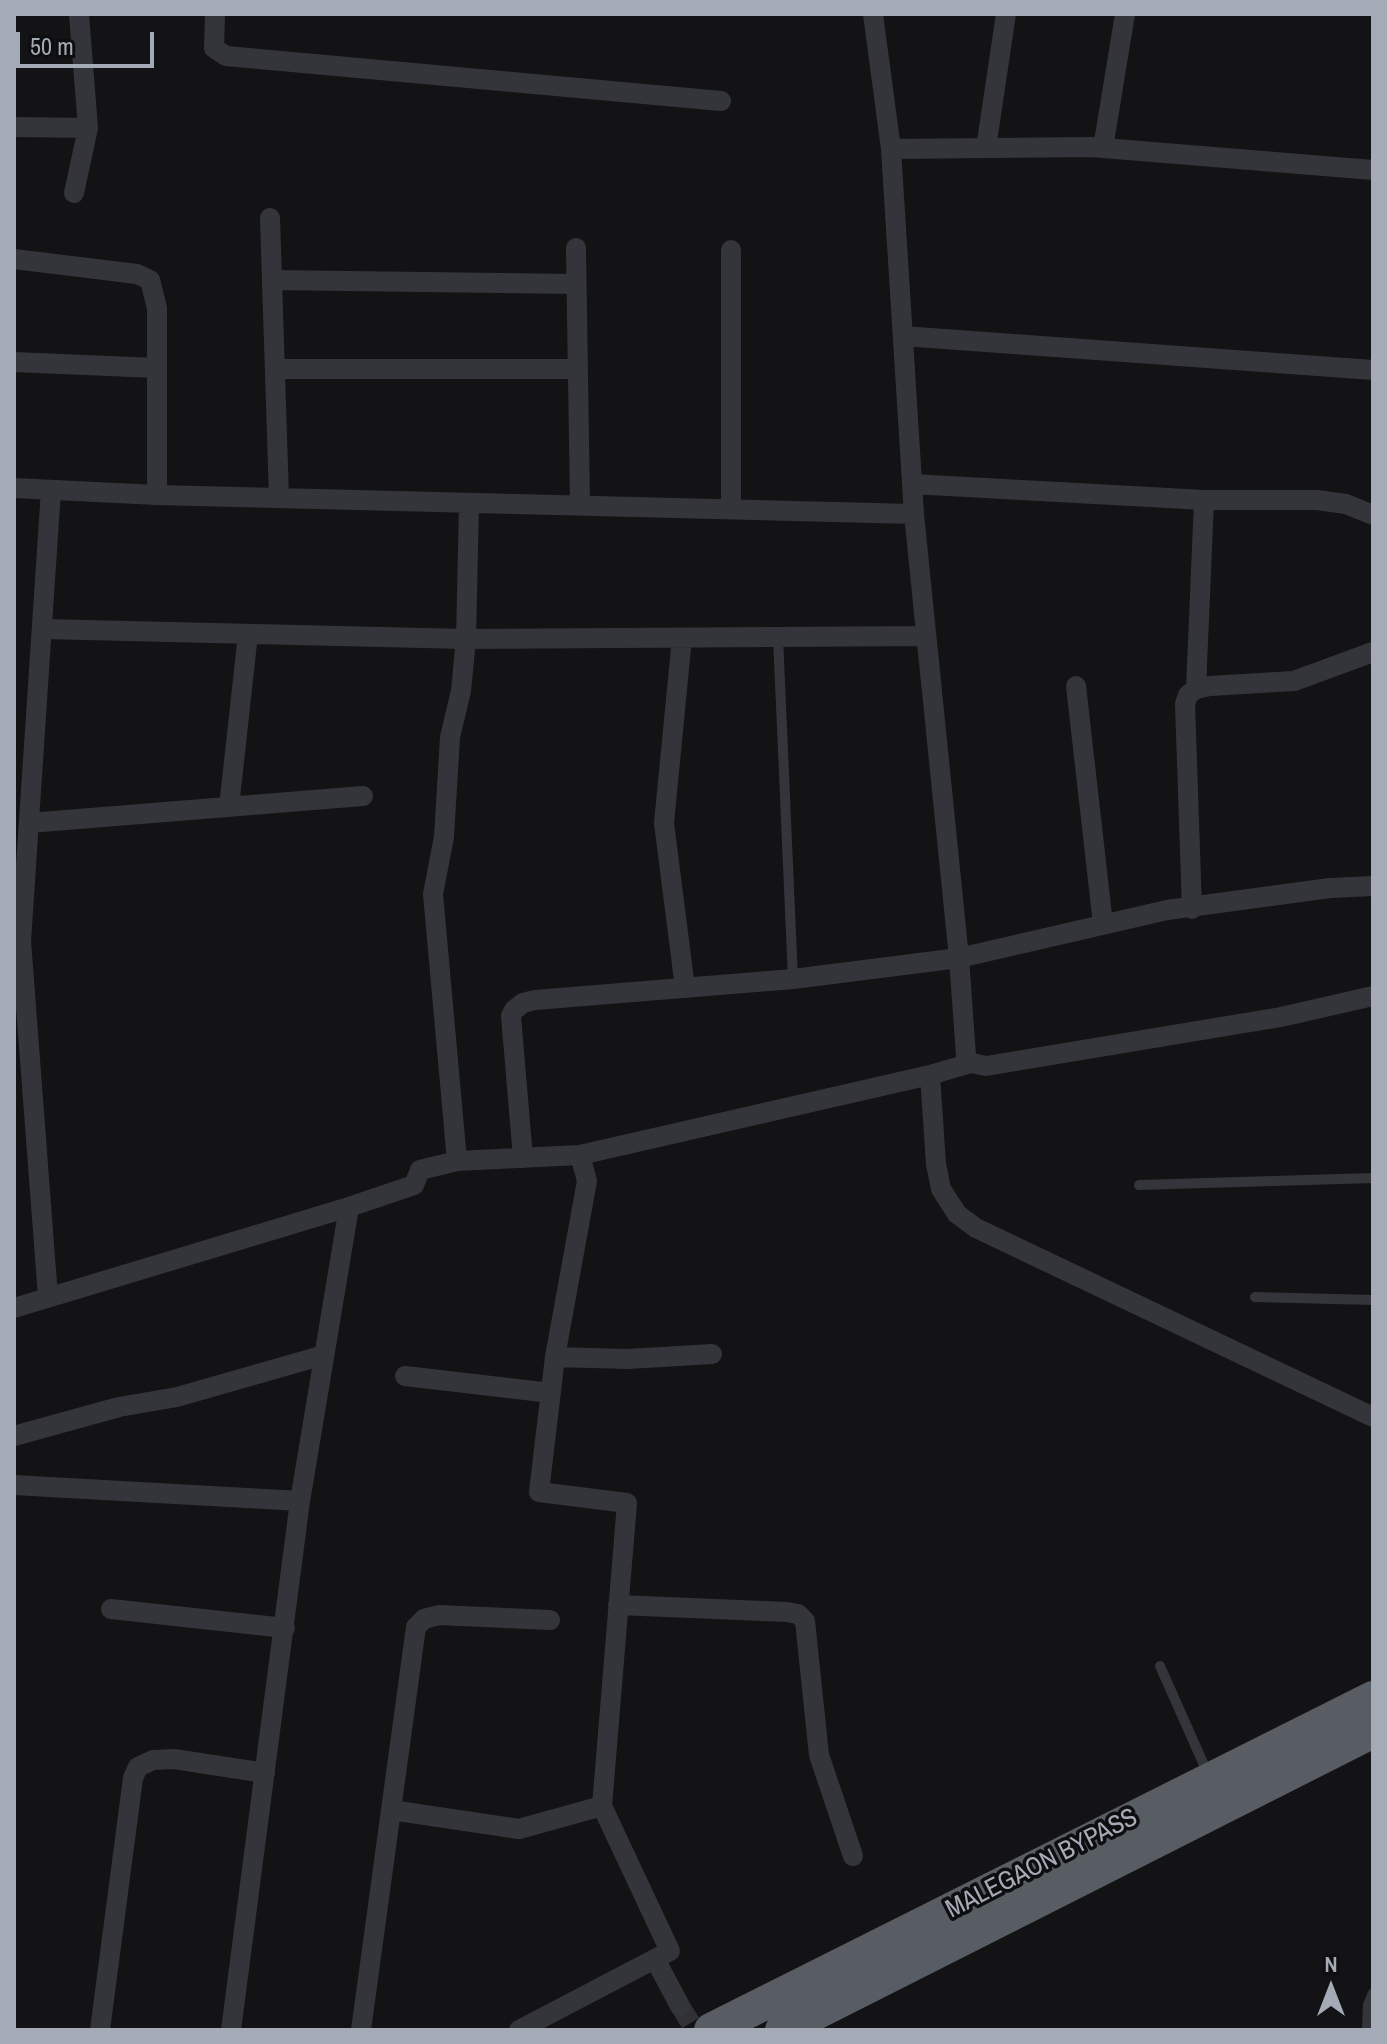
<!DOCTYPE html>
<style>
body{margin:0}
#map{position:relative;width:1387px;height:2044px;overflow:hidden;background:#131315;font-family:"Archivo Narrow",sans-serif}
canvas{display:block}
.frame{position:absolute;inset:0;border:16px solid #a4abb6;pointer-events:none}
.north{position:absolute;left:1291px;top:1948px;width:80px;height:80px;-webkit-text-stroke:6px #0e0e10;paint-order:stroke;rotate:0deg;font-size:22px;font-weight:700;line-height:32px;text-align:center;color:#a4abb6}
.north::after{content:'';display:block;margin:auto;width:28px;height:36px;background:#a4abb6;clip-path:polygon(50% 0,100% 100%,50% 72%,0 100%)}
.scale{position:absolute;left:16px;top:32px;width:138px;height:36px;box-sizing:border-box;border:4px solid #a4abb6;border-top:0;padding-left:10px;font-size:24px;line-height:28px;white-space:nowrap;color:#a4abb6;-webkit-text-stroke:6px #0e0e10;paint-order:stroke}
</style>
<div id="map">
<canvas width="1387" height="2044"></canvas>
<div class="frame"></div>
<div class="north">N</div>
<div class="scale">50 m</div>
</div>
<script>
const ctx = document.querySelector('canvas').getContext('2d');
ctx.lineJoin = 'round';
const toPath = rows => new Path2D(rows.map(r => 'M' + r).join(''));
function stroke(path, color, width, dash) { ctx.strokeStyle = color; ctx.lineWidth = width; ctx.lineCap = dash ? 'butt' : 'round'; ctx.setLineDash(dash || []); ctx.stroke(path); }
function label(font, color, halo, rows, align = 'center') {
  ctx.font = font + ' "Archivo Narrow",sans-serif'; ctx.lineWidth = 7; ctx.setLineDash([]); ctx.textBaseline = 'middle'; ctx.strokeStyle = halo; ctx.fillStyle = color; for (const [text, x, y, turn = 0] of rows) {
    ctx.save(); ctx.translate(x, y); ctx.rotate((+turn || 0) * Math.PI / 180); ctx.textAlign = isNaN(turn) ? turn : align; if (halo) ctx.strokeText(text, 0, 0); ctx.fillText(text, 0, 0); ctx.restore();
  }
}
const minorTunnel = toPath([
 [680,2006,695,2030]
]);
const service = toPath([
 [778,637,793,979],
 [1139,1185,1373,1178],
 [1255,1297,1373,1300],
 [1160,1666,1208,1774],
 [1367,2030,1368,2005,1373,1993]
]);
const minor = toPath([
 [215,14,214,48,226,56,721,101],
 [873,14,891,149,914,514,959,958,966,1056,971,1063,986,1066,1281,1017,1373,996],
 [14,127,88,128],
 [986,148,1006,14],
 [1103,148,1125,14],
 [891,149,1091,147,1373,170],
 [74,193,88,128,79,14],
 [270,218,279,498],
 [576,248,580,505],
 [731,250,731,509],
 [14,259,137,274,150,280,157,308,157,495],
 [272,280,576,284],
 [903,336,1373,370],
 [14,362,157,368],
 [275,369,578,369],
 [912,484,1204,500,1317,500,1346,504,1373,515],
 [14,488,157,495,914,514],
 [43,629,466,639,925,636],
 [682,638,664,823,685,988],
 [1076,686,1103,924],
 [1196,689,1204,500],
 [229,807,248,634],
 [29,823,363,796],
 [1192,909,1185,704,1188,695,1196,689,1210,686,1294,681,1373,652],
 [930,1075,936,1164,941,1189,957,1214,976,1228,1373,1417],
 [580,1155,930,1075,971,1063],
 [523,1158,511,1016,514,1010,523,1003,535,1000,793,979,959,958,1167,910,1330,888,1373,886],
 [457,1161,433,894,444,837,450,737,461,691,466,639,469,503],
 [48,1297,21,941,51,490],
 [14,1308,349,1207,414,1185,420,1170,457,1161,580,1155,587,1181,555,1357,539,1492,627,1503,602,1806,670,1951,519,2030],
 [555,1357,628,1359,712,1354],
 [405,1376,551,1393],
 [14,1436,119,1407,177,1397,324,1355],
 [14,1485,300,1501,231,2030],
 [300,1501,349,1207],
 [618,1605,787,1612,798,1614,805,1621,819,1755,853,1856],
 [111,1609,285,1628],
 [391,1810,519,1829,602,1806],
 [655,1959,680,2006],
 [100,2030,133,1778,138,1767,153,1760,174,1759,265,1773],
 [361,2030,416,1627,424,1619,439,1615,550,1620]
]);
const trunk = toPath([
 [711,2030,1373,1698],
 [782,2030,1373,1731]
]);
const streetNames = [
 ["MALEGAON BYPASS",1042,1864,-27]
];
stroke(minorTunnel, '#303135', 20, [20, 10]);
stroke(service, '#34353a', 10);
stroke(minor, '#34353a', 20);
stroke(trunk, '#585c63', 34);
label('26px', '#a4abb6', '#0e0e10', streetNames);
</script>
